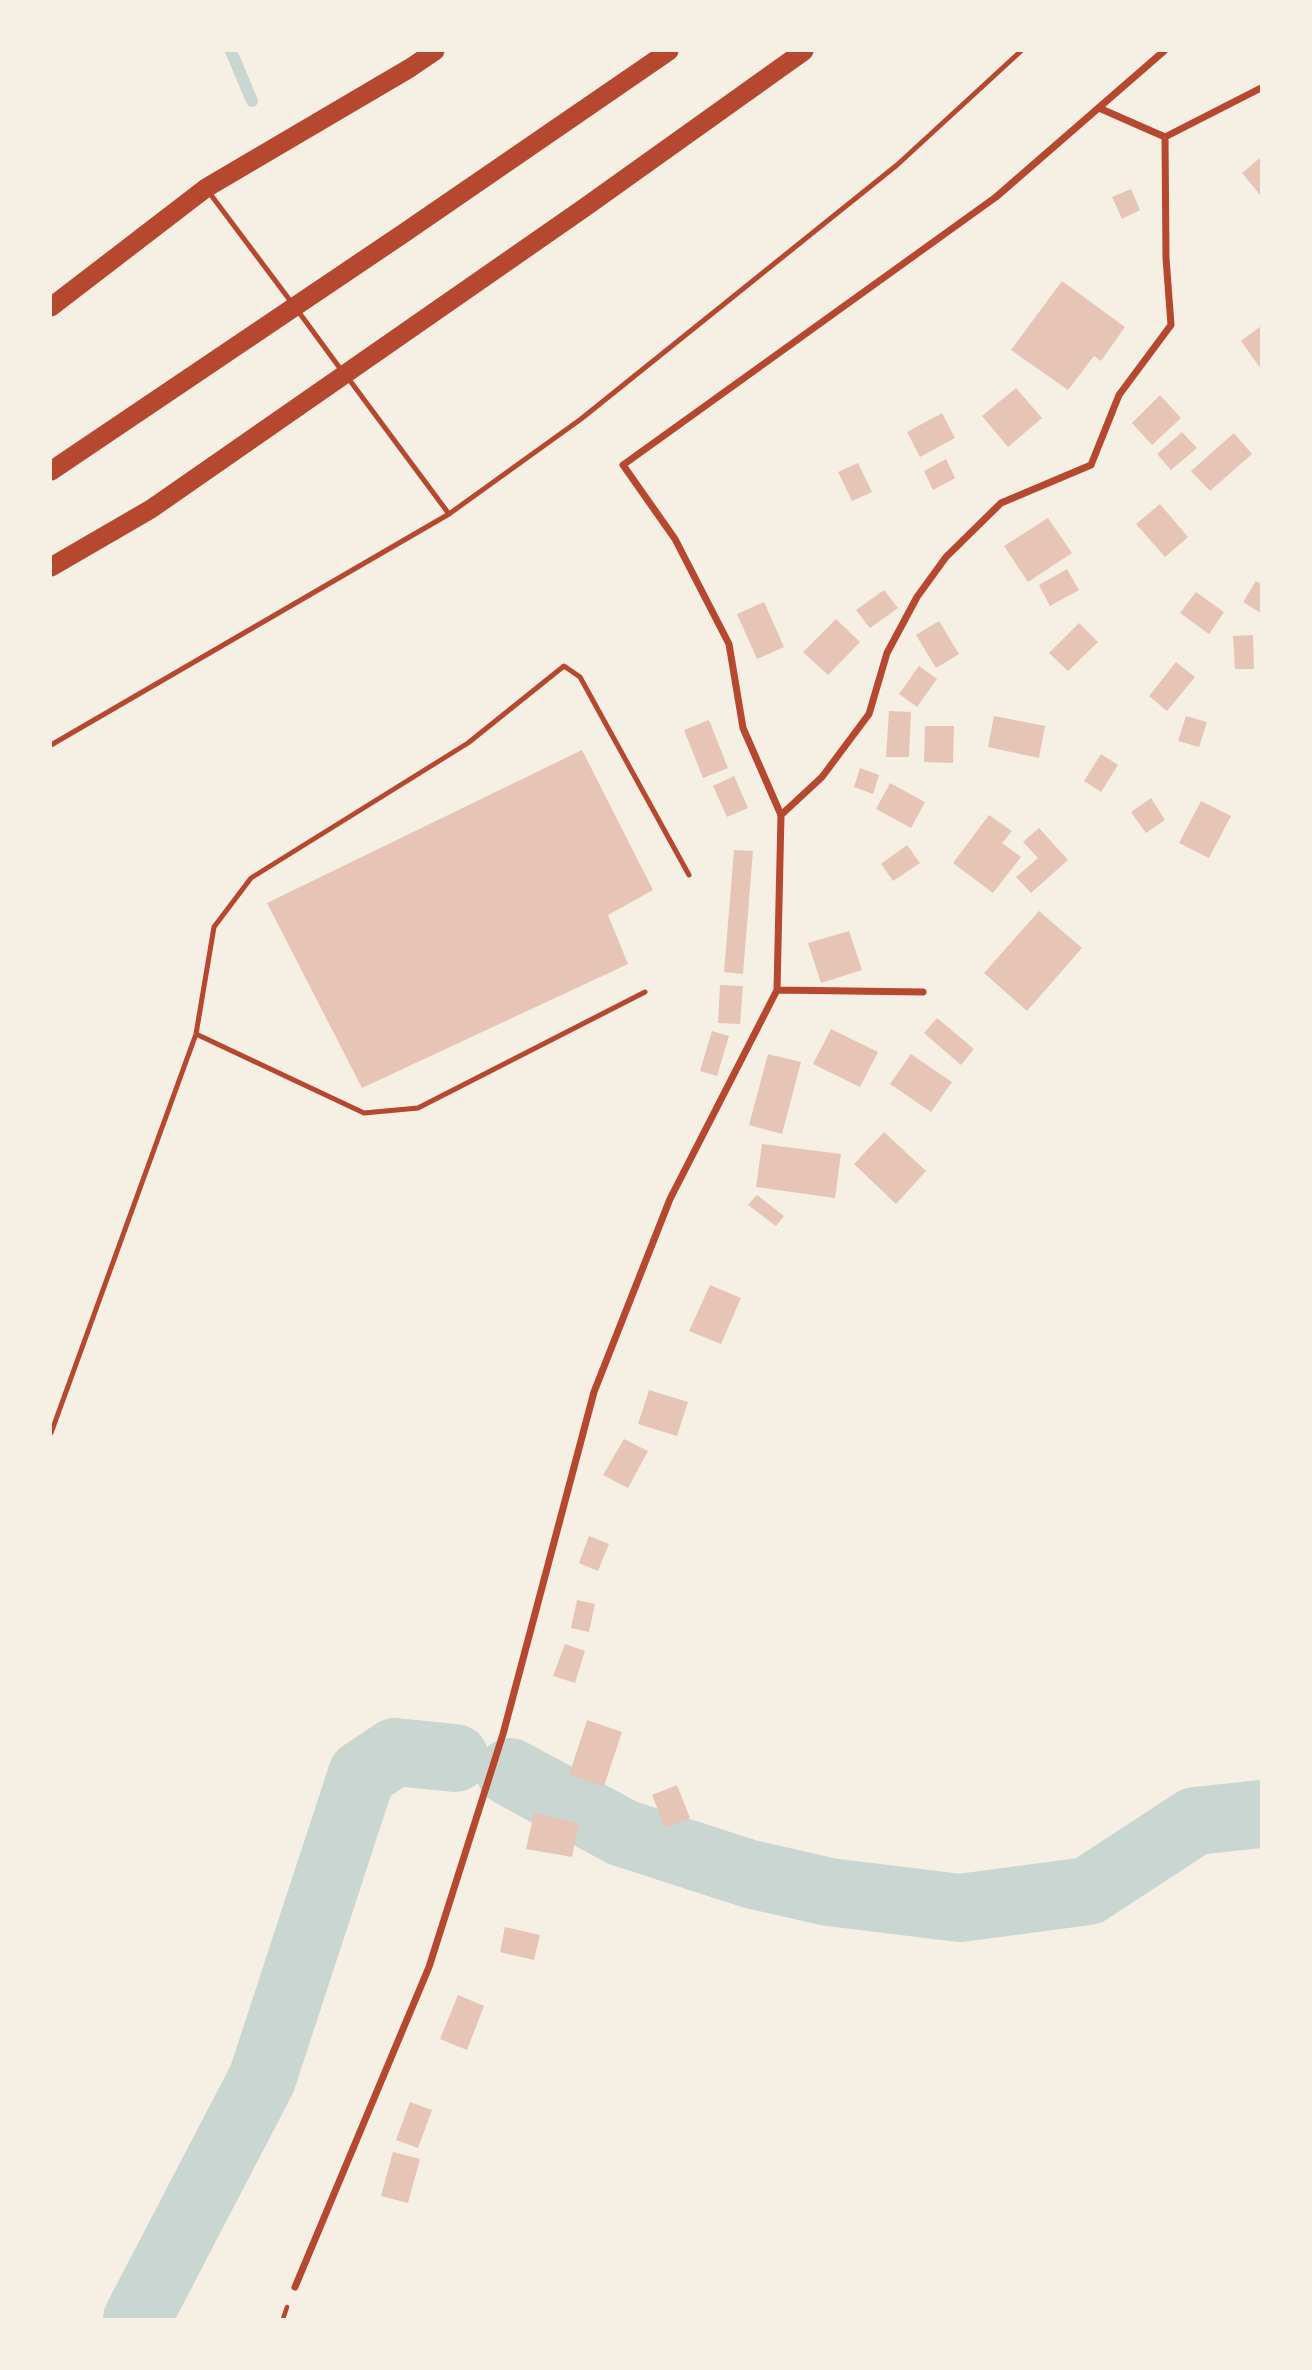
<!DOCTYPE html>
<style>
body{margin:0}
#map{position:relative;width:1312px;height:2370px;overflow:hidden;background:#f6efe4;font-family:"Archivo Narrow",sans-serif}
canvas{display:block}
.frame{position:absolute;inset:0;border:52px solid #f6efe4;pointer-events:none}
</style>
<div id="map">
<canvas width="1312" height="2370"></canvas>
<div class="frame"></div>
</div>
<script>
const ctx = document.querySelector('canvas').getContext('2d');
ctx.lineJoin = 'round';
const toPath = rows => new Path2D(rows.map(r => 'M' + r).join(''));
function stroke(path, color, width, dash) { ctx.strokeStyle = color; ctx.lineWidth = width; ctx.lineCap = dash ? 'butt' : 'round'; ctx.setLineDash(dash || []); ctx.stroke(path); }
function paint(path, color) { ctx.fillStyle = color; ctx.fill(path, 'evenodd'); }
const stream = toPath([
 [231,51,252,101]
]);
const river = toPath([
 [510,1772,623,1833,750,1874,829,1892,960,1908,1088,1891,1195,1821,1261,1814],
 [137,2319,262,2079,362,1774,395,1752,455,1758]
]);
const building = toPath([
 [1261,157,1261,196,1242,173],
 [1131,189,1140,210,1122,219,1112,197],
 [1062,281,1125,327,1101,361,1094,356,1068,390,1011,350],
 [1261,326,1261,369,1241,341],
 [1016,388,1042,418,1008,447,982,416],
 [1160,395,1181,418,1152,445,1132,423],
 [942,413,955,438,920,457,907,432],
 [1182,432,1197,448,1171,470,1157,454],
 [1234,433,1252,454,1210,491,1191,471],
 [946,459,955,478,933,490,924,471],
 [858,463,872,492,852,501,838,472],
 [1160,504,1188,537,1165,557,1136,524],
 [1048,518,1072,553,1028,582,1004,546],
 [1067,569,1079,590,1050,606,1039,585],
 [1256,581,1261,584,1261,613,1243,602],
 [884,590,898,608,870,628,856,610],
 [1196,592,1224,612,1209,634,1180,613],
 [764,602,784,647,757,659,737,614],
 [836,619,860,642,828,675,803,652],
 [939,621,959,654,936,668,916,635],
 [1079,623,1098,642,1068,671,1049,653],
 [1253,635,1254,669,1235,669,1233,636],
 [1176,662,1195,677,1167,711,1149,696],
 [919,666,937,679,917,707,899,694],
 [889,711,911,712,909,757,886,757],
 [994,716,1045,726,1039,758,988,747],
 [1186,716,1207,722,1199,747,1178,741],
 [709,720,728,768,703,778,684,730],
 [925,726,954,726,953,763,924,762],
 [582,750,653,890,608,915,628,964,362,1088,267,903],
 [1101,754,1118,765,1101,792,1084,781],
 [860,768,879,775,873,794,854,787],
 [734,776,748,808,727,817,713,786],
 [890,783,925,802,911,828,876,809],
 [1151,798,1165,820,1146,833,1131,812],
 [1201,801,1231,816,1209,858,1179,843],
 [989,815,1012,831,1002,843,1021,857,993,893,953,863],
 [1039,828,1068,860,1031,893,1016,877,1038,858,1023,842],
 [907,845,920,863,893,881,881,864],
 [734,850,753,851,743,974,724,972],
 [1039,911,1082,948,1027,1011,984,973],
 [849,931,862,970,821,983,808,943],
 [720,985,743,986,740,1024,718,1023],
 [937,1018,974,1049,961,1065,924,1033],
 [831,1029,878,1052,860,1087,813,1064],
 [712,1031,729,1036,717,1076,700,1071],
 [768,1054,801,1062,782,1134,749,1125],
 [911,1054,952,1082,931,1112,890,1084],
 [884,1132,926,1171,896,1204,854,1164],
 [762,1144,841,1154,835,1198,756,1187],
 [757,1195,784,1216,776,1226,748,1205],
 [710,1285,741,1298,721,1344,689,1331],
 [649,1390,688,1402,677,1436,638,1424],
 [624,1439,648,1451,628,1488,603,1475],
 [589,1536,609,1544,598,1571,579,1563],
 [577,1600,595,1604,589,1632,571,1628],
 [565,1644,585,1651,575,1683,553,1676],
 [587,1720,622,1732,604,1786,569,1775],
 [677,1785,690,1818,665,1828,652,1795],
 [534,1813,579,1823,572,1857,526,1849],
 [505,1927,540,1935,534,1960,500,1952],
 [458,1995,484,2006,467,2050,440,2039],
 [410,2102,432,2110,418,2148,396,2140],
 [393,2152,420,2159,408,2203,381,2196]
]);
const path = toPath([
 [283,2319,287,2307]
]);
const service = toPath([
 [208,191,292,303],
 [298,311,342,371],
 [348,378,449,514],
 [51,745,449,514,581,419,897,165,1021,51],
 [196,1034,364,1113,418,1108,645,992],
 [51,1433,196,1034,214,927,251,878,468,743,564,666,580,677,689,875]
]);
const minor = toPath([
 [1099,108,1165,137,1261,88],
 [781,815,822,777,869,714,887,653,917,597,946,557,1001,503,1091,465,1119,395,1171,325,1166,258,1165,137],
 [777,990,923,992],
 [295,2287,429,1967,503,1734,594,1392,670,1199,777,990,781,815,743,728,729,644,675,539,623,465,996,197,1164,51]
]);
const trunk = toPath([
 [51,307,206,188,410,68,435,51],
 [51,471,404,233,669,51],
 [51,567,151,509,584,208,804,51]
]);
stroke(stream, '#c9d6d2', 12);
stroke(river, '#c9d6d2', 68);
paint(building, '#e6c5b7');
stroke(path, '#b5482f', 4.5);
stroke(service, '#b5482f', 5);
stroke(minor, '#b5482f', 7);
stroke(trunk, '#b5482f', 19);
</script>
